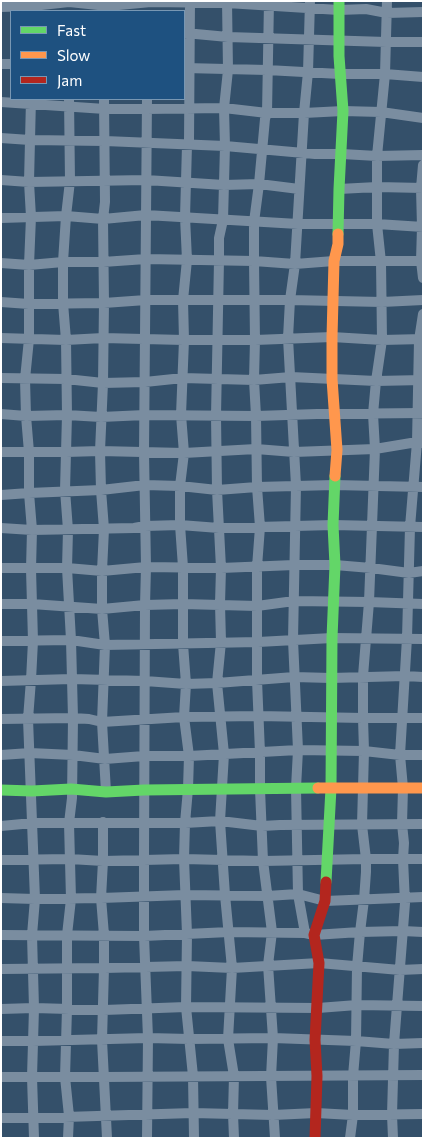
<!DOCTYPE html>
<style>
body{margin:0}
#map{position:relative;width:424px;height:1139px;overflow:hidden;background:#34506a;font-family:Commissioner,sans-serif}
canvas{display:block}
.frame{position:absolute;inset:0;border:2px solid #fff;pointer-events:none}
.legend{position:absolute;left:10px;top:10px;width:175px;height:90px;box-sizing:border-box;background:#1e5180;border:1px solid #7897b3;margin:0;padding:6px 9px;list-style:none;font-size:15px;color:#fff}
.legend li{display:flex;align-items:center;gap:10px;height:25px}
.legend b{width:25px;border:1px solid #7897b3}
</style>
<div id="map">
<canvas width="424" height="1139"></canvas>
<div class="frame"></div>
<ul class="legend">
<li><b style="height:6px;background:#63d668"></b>Fast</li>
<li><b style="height:6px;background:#ff974d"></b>Slow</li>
<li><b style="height:6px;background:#b3261e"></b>Jam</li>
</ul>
</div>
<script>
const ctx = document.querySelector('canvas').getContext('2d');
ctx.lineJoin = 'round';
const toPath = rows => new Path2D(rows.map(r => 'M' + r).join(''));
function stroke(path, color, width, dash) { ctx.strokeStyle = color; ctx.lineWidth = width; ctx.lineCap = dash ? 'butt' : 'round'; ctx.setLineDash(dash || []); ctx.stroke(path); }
const street = toPath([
 [190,1,189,141,187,145,185,217,187,260,183,300,184,340,181,415,184,453,180,486,180,525,183,567,183,644,186,684,184,717,189,756,188,789,185,823,184,859,187,934,186,1007,193,1076,194,1138],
 [227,1,228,70,224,108,225,146,223,220,219,238,219,260,216,416,217,490,221,568,220,604,221,642,217,683,224,754,220,821,225,895,232,968,228,1039,234,1076,233,1114,234,1138],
 [269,1,267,113,265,119,259,184,254,222,254,261,255,340,254,380,256,416,257,487,260,527,257,567,257,680,260,753,260,789,263,861,272,932,268,965,273,1038,271,1077,275,1138],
 [1,7,32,6,69,2,108,6,151,2,227,3,339,10,366,9,387,13,423,12],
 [185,33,228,37,386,42,423,42],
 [1,64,11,64],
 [185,68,267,70,340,74,385,74,423,77],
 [31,99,29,182,31,217,29,265,29,339,25,379,26,416,29,452,29,493,32,530,31,569,33,641,31,680,28,719,35,899,32,935,34,1008,32,1077,34,1138],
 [104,99,105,202,103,219,104,303,103,383,100,451,101,490,104,529,102,571,102,609,105,645,102,722,106,792],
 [147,99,144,452,146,567,145,605,144,860,144,936,148,1038,147,1138],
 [1,102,105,109,146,109,224,108,267,113,304,113,343,111,381,112,423,118],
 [1,138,30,140,105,141,225,146,315,154,342,154,377,156,423,155],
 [423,165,421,188,422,227,421,261,423,278],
 [1,180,29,182,146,180,224,185,259,184,299,189],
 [339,189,377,187,423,188],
 [1,218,66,216,103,219,146,215,298,224,377,224,423,227],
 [1,263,29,265,63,262,103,262,146,259,254,261,295,264,334,261,423,261],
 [1,302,29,304,104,303,146,300,290,300,382,302,423,300],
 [1,338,66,340,103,338,184,340,255,340,332,337,382,340,423,339],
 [1,378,66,379,103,383,145,382,183,378,254,380,291,377,376,381,423,380],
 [1,414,26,416,67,415,101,417,145,415,256,416,317,414,423,413],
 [1,452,66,452,100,451,184,453,256,449,294,452,375,449,417,442,422,443],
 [1,495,29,493,101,490,145,485,180,486,217,490,257,487,334,485,423,487],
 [1,528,32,530,134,528,145,526,180,525,219,528,333,525,423,527],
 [1,568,67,568,102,571,146,567,221,568,294,565,335,565,371,568,409,573,423,571],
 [1,604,32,604,102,609,145,605,183,604,257,606,294,601,369,602,423,604],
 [1,641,71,640,105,645,258,642,332,638,423,639],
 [1,681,72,679,145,681,186,684,217,683,294,677,331,678,405,676,423,677],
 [1,719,73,718,89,719,102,722,184,717,258,716,363,718,423,718],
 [1,755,30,753,73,755,105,759,144,756,189,756,298,750,364,751,400,755,423,755],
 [103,822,103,861,101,898,104,935,104,968,102,1040,107,1138],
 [1,826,33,823,185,823,220,821,262,826,280,825,423,824],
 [1,860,70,859,103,861,184,859,263,861,366,859,423,859],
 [1,898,35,899,101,898,185,895,267,896,298,894,325,901,423,897],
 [305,933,298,894,296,788,298,750,293,640,296,486,288,338,290,300,295,264,304,113,308,72,310,1],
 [1,935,144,936,229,932,305,933,314,935,360,932,403,931,423,932],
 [1,969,104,968,187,966,232,968,319,963,400,970,423,969],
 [1,1009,34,1008,104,1010,186,1007,318,1008,357,1005,423,1006],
 [1,1041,33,1041,148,1038,189,1039,273,1038,356,1041,394,1044,423,1043],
 [1,1077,104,1077,423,1075],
 [1,1118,33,1118,193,1113,273,1115,316,1113,353,1115,423,1114],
 [68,1138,69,1116,65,1077,67,1009,67,935,71,899,69,823,72,798,73,718,71,640,67,568,68,530,65,490,67,415,66,340,63,303,63,262,66,216,70,181,69,99],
 [350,1138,353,1115,353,1076,356,1041,357,967,360,932,364,900,366,872,366,859,362,825,364,751,363,718,363,676,369,602,375,449,373,414,376,381,382,340,381,262,377,224,377,156,385,74,387,1],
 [393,1138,392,1115,394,1044,405,903,403,859,404,843,402,824,403,788,400,755,407,638,410,527,417,442,419,340,423,314]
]);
const fast = toPath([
 [338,234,339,189,343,111,339,56,339,1],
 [1,790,32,791,71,789,106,792,144,790,318,788],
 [326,882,331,788,332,638,335,565,333,525,335,476]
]);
const slow = toPath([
 [335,476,337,450,332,379,332,337,334,261,338,244,338,234],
 [318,788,423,788]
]);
const jam = toPath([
 [315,1138,317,1076,315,1040,319,963,314,935,325,901,326,882]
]);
stroke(street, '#7a8da0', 10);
stroke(fast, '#63d668', 11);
stroke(slow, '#ff974d', 11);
stroke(jam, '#b3261e', 11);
</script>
